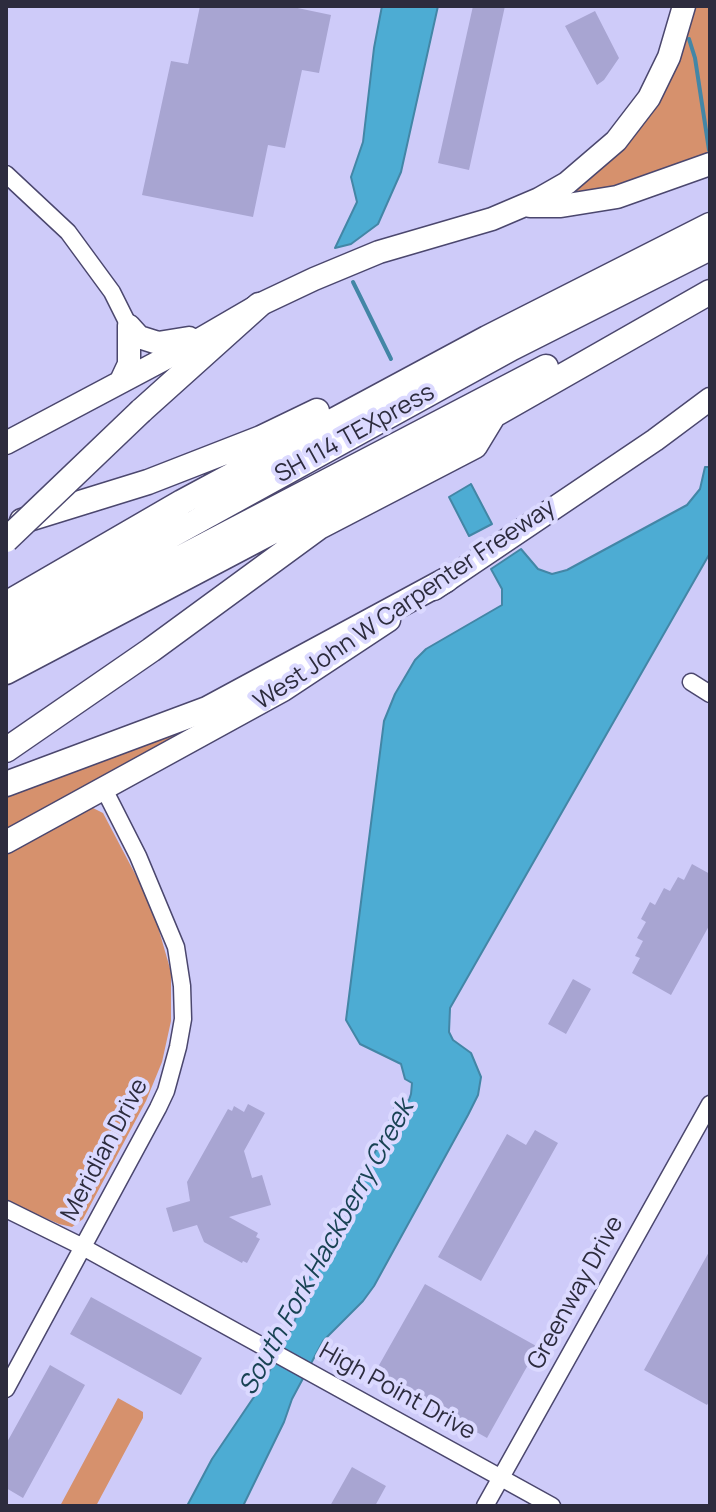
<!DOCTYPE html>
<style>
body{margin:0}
#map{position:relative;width:716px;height:1512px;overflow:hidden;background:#cecbf9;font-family:Manrope,sans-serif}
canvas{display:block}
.frame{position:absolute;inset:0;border:8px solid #2d2c3e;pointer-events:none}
</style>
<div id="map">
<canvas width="716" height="1512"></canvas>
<div class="frame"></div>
</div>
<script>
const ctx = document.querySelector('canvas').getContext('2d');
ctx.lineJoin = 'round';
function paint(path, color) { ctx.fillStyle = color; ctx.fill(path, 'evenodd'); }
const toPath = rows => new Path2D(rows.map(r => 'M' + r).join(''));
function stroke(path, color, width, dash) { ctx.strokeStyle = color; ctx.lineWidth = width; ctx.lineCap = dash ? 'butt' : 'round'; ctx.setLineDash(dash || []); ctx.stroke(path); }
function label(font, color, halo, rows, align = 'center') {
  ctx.font = font + ' Manrope,sans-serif'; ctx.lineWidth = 8; ctx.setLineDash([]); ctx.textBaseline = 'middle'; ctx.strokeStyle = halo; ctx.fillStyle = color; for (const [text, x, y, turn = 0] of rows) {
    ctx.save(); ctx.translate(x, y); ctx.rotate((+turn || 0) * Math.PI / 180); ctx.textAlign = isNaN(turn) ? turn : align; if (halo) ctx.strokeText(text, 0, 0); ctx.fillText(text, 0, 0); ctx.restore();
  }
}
const green = toPath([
 [691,6,710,6,710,156,609,191,553,203,617,150],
 [315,663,6,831,6,794],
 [91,807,103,813,152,906,171,972,171,1021,162,1062,146,1101,83,1219,72,1227,59,1224,6,1201,6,849],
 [118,1398,143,1412,143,1418,96,1506,60,1506]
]);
const water = toPath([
 [382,6,438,6,401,172,378,224,351,244,335,248,357,202,351,177,363,142,374,48,382,6],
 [705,467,710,467,710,553,450,1008,449,1032,453,1040,471,1053,481,1077,478,1095,468,1115,374,1286,363,1301,323,1341,292,1399,284,1422,243,1506,187,1506,212,1459,262,1385,292,1328,314,1266,381,1141,397,1101,409,1100,411,1094,412,1083,405,1079,401,1064,360,1044,346,1020,384,721,395,694,415,660,426,649,502,605,502,589,491,569,521,549,538,569,552,574,567,570,687,505,700,489,705,467],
 [471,484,492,524,469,536,449,497,471,484]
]);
const stream = toPath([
 [689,39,695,58,709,150],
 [353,282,391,359]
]);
const building = toPath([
 [200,6,288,6,331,15,319,73,302,70,285,148,268,145,253,217,142,195,171,61,188,64],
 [473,6,505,6,469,170,438,163],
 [595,11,619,58,604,80,597,85,565,26],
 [692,864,710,874,710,924,671,995,632,973,640,958,635,956,643,941,637,938,646,922,641,919,650,902,655,905,664,888,670,891,678,877,684,880],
 [573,979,591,989,566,1034,548,1024],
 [248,1104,265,1113,244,1151,252,1178,262,1175,271,1205,229,1217,258,1233,256,1237,260,1239,247,1263,243,1261,242,1263,204,1242,197,1225,173,1232,166,1208,190,1201,187,1182,228,1109,232,1111,234,1106,244,1112],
 [535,1130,558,1143,481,1281,438,1257,507,1134,526,1145],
 [710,1250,710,1400,707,1405,644,1370],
 [425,1284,538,1347,487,1438,374,1374],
 [91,1297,202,1358,181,1395,70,1334],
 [50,1365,85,1385,23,1498,6,1488,6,1444],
 [352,1467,386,1486,375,1506,330,1506]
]);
const minor = toPath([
 [6,174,68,232,112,292,129,326],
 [691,682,710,694],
 [6,1209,81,1246,552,1506],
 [6,1389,158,1108,166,1091,178,1047,183,1019,182,986,176,947,138,856,104,789],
 [485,1506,710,1104]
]);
const major = toPath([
 [530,206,561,206,617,197,710,164],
 [129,326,139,337,158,343,189,338],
 [121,381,129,364,129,326],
 [6,443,185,348,259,305,314,279,379,252,492,219,539,199,567,183,616,141,649,98,669,57,684,6],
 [434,589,655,440,710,399],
 [6,842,283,690,389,620]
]);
const highway = toPath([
 [141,411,259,305],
 [22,521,148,482,261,438,317,411],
 [6,604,182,502,487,338,710,225],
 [6,629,132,557,512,348,710,248],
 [6,649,546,367],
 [6,672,494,415,710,292],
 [6,750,151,650,319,527,475,446,492,418],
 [6,784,207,709,446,580]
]);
const highwayBridge = toPath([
 [6,540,141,411]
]);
const streetNames = [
 ["SH 114 TEXpress",355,434,-29],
 ["West John W Carpenter Freeway",405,605,-34],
 ["Meridian Drive",105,1150,-62],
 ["Greenway Drive",576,1293,-61],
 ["High Point Drive",397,1392,29]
];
const waterNames = [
 ["South Fork Hackberry Creek",327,1248,-61]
];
paint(green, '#d6916d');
paint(water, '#4dacd3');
stroke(water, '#4386a6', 2);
stroke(stream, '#4386a6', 4);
paint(building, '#a8a5d2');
stroke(minor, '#4b476e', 19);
stroke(major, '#4b476e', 25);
stroke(highway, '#4b476e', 27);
stroke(minor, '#fff', 16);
stroke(major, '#fff', 22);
stroke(highway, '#fff', 24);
stroke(highwayBridge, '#4b476e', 27, []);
stroke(highwayBridge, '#fff', 24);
label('24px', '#2d2c3e', '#dbd9ff', streetNames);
label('italic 26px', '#194354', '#dbd9ff', waterNames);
</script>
